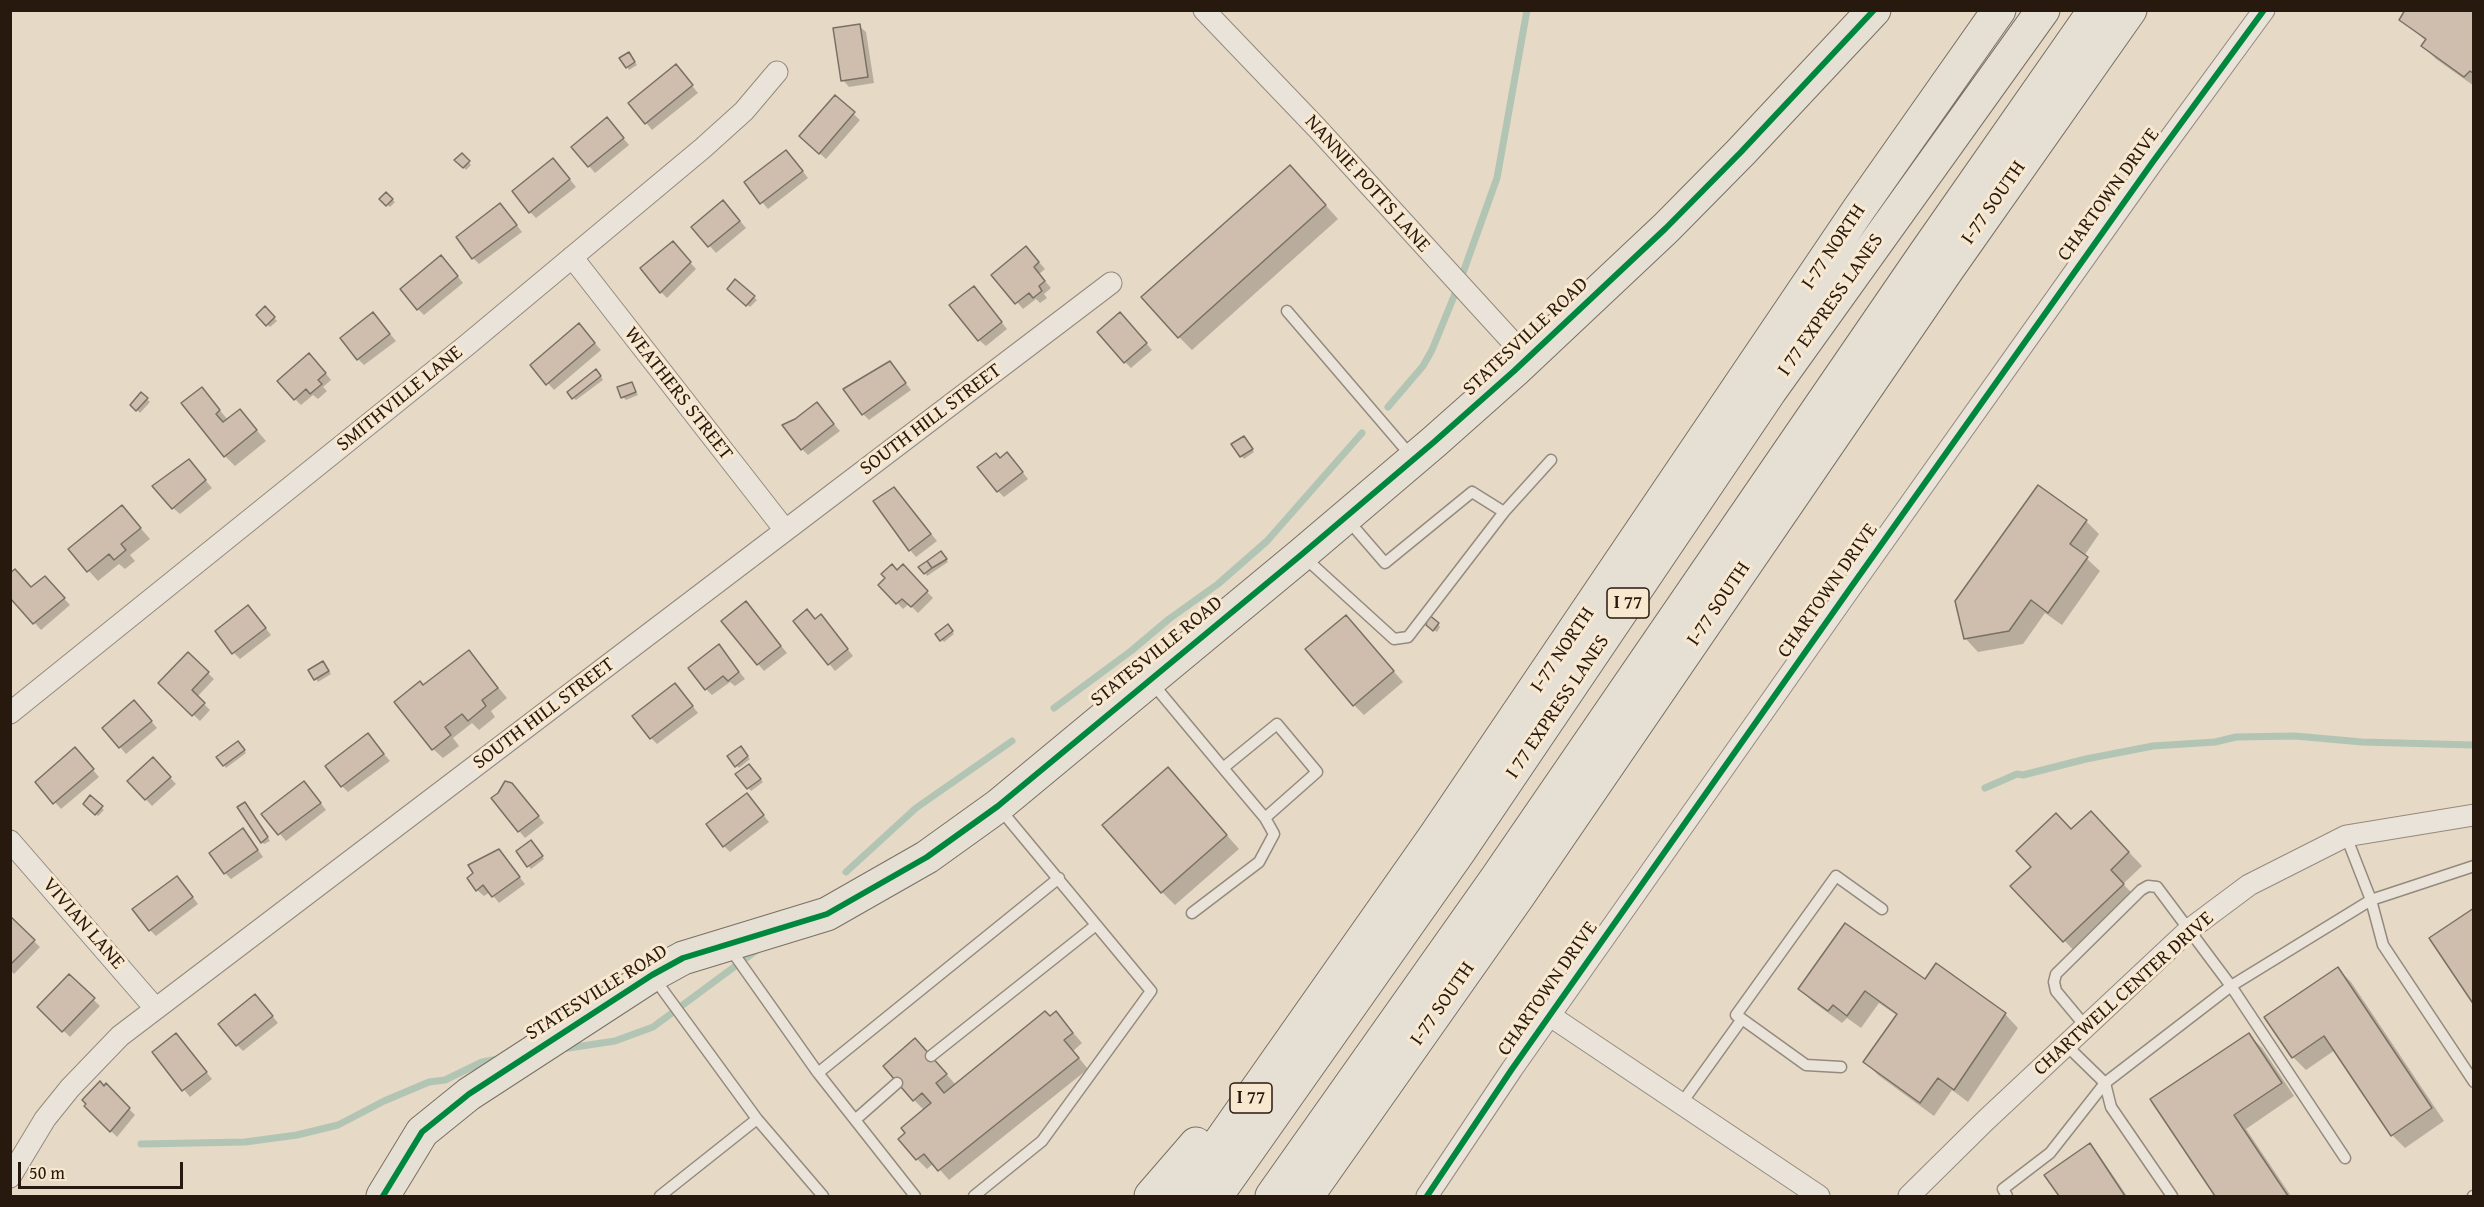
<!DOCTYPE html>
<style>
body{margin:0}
#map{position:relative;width:2484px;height:1207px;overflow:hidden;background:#e6d9c5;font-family:"Gentium Book Plus",serif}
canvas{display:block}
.frame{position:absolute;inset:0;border:12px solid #28190e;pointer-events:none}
.scale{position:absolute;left:18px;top:1162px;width:165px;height:27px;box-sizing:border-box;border:3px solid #28190e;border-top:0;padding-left:8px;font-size:18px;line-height:21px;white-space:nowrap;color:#28190e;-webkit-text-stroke:4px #f8e8d0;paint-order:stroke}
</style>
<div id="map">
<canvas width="2484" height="1207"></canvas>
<div class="frame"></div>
<div class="scale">50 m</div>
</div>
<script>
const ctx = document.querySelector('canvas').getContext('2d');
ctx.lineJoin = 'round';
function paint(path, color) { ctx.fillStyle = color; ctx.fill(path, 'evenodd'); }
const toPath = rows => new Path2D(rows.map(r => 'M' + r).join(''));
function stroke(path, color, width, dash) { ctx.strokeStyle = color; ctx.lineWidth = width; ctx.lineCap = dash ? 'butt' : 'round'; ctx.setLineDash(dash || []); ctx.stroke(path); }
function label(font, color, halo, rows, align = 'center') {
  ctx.font = font + ' "Gentium Book Plus",serif'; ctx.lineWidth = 6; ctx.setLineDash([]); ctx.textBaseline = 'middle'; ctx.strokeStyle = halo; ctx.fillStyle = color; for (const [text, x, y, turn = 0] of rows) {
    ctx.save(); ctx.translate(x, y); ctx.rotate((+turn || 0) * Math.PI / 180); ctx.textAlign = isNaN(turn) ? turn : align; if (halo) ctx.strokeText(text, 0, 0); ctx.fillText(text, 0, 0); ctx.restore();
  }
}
const shadow = toPath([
 [2474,10,2474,86,2436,59,2423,46,2426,41,2401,19],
 [859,26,866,32,874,83,849,87,843,80],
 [629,54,637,65,629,70,627,67],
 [682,73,698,93,652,130,630,103],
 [835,97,860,120,826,159,807,142],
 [613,126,629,145,595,173,589,166],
 [462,155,471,165,466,170,457,160],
 [793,158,808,178,768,209,746,183],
 [559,166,576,187,536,218,530,212],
 [1303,180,1338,219,1192,350,1179,337],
 [386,194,395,202,390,207,381,199],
 [730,209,746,228,716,253,693,227],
 [507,212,522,232,479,264,473,258],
 [679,250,696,269,667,298,661,292],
 [1033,255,1045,269,1039,274,1051,288,1044,294,1047,298,1040,303,1036,299,1023,309,994,275],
 [447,263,463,283,424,315,418,309],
 [735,281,757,300,750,307,729,289],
 [980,295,1007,329,986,346,979,340],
 [265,308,277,321,270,327,258,315],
 [373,314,396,341,364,365,358,359],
 [1127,320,1152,350,1131,368,1125,362],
 [585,332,601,350,554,390,532,365],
 [316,361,331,380,323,387,327,391,318,399,313,395,301,405,295,399],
 [890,363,911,390,869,420,863,414],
 [599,374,603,380,576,400,573,398],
 [632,384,638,395,626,400,623,397],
 [202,389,228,420,240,411,266,441,235,466,225,456],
 [141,394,150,402,140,413,132,405],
 [817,404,840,431,808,455,802,449,796,421],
 [1247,440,1254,452,1244,459,1233,445],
 [1000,459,1013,460,1028,479,1004,497,998,491],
 [195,468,212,488,180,514,173,508],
 [900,495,937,541,916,557,910,550],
 [122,507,150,539,130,555,135,561,125,569,119,564,98,581,70,550],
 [2086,521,2099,534,2084,556,2100,571,2062,625,2045,613,2023,644,1978,652,1965,638],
 [944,556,948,562,927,576,925,573],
 [903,567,933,598,918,613,909,604,903,609,880,585],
 [51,584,70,605,41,630,10,595],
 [752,610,787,653,764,671,758,664],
 [254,613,271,635,240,659,234,653],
 [816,620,827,622,853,656,835,671,795,621],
 [1438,624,1440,627,1437,632,1431,628],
 [948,626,954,634,944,642,937,635],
 [1355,627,1403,682,1364,715,1354,705],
 [719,646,745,679,735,686,730,682,712,695,706,689],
 [469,652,507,698,491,711,495,717,479,730,472,723,453,738,459,746,443,758,433,749,424,687],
 [188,654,214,679,197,697,210,710,200,721,160,683],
 [323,662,331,674,318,682,310,670],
 [681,691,698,713,657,744,651,738],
 [141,709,157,728,126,754,104,728],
 [368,735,390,761,348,792,342,786],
 [241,745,246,753,226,768,224,765],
 [743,751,750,759,739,768,729,757],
 [81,756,99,777,61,809,37,782],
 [159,766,176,784,152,806,129,781],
 [752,769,763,782,751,791,737,774],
 [1181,783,1239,849,1175,905,1162,892],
 [310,789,326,810,286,841,263,814],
 [518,791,544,823,525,838,493,799],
 [747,795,769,822,730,852,724,846],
 [90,797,104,810,98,816,85,804],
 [248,806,270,841,264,844,262,842],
 [2104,826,2142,866,2123,884,2137,898,2077,954,2013,886,2072,831],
 [249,837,263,857,231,879,225,873],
 [533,844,544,859,531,869,518,851],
 [499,851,525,884,499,903,490,892,484,896,477,890],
 [183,884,198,904,156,936,150,930],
 [10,918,40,947,14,974,10,970],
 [2338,969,2351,982,2444,1121,2405,1148,2392,1135,2335,1050,2306,1070,2293,1057],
 [69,976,100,1006,70,1037,39,1007],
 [1925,982,2005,1014,2018,1028,1968,1102,1952,1090,1934,1116,1878,1075,1865,1062,1898,1016,1879,1003,1861,1028,1847,1018,1842,1023,1813,1002,1800,989],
 [261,1002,278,1023,243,1051,237,1045],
 [1056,1013,1082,1043,1073,1051,1088,1069,949,1180,934,1163,927,1169,917,1159,925,1111,914,1100,925,1050,956,1085],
 [2249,1035,2262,1048,2294,1096,2246,1129,2291,1196,2217,1196,2152,1099],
 [182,1042,212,1079,190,1097,154,1052],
 [106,1086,135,1115,117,1137,86,1106],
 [2089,1145,2099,1155,2127,1196,2061,1196,2046,1175]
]);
const stream = toPath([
 [1388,407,1423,366,1432,350,1459,284,1497,178,1527,10],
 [1054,708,1131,651,1169,619,1218,584,1267,541,1362,433],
 [1985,788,2017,774,2023,775,2086,759,2153,746,2215,742,2236,737,2295,736,2362,742,2474,745],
 [846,872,916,808,1012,741],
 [562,1049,615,1041,653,1027,757,950],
 [141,1144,245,1142,297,1135,338,1125,384,1101,429,1082,445,1080,482,1062,498,1059]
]);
const building = toPath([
 [2405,10,2474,10,2474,74,2470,71,2464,77,2421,46,2426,39,2399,20,2405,10],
 [860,24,868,77,841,81,833,28,860,24],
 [629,52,635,62,626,68,619,58,629,52],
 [676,64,693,85,645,124,628,103,676,64],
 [835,95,855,112,819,154,799,136,835,95],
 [607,117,624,138,588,167,571,147,607,117],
 [786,150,803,171,760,204,744,182,786,150],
 [462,153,470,161,463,168,454,160,462,153],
 [553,158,570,179,529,213,512,191,553,158],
 [1290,165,1326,205,1178,338,1141,297,1290,165],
 [386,192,393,199,386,206,379,199,386,192],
 [723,200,740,221,708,247,691,227,723,200],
 [500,203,517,225,472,259,456,237,500,203],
 [673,241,691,262,660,293,640,268,673,241],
 [1026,246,1039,262,1034,267,1045,281,1039,286,1042,291,1033,298,1029,293,1015,304,991,275,1026,246],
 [441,255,458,276,417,310,400,289,441,255],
 [735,279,755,296,746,306,727,289,735,279],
 [974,286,1002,322,978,341,949,305,974,286],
 [265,306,275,317,266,326,256,315,265,306],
 [373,312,390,334,357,360,340,338,373,312],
 [1120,312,1147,343,1124,363,1097,332,1120,312],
 [579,323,595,343,546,385,530,365,579,323],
 [309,353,326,373,318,380,322,384,310,394,306,389,294,400,277,381,309,353],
 [890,361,906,383,862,415,843,389,890,361],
 [596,369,601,376,572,399,567,392,596,369],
 [632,382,636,392,621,398,617,387,632,382],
 [202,387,220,410,216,414,223,422,240,409,257,430,224,457,181,403,202,387],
 [141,392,148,398,136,411,130,405,141,392],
 [817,402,834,424,801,450,782,425,795,419,817,402],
 [1244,436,1253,449,1240,457,1231,444,1244,436],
 [1007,452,1023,472,997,492,977,467,996,453,1000,458,1007,452],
 [189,459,206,480,172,509,152,486,189,459],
 [2038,485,2087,520,2070,544,2088,557,2048,613,2031,600,2009,631,1964,639,1955,601,2038,485],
 [894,487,931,534,909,551,873,501,894,487],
 [122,505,141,528,121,544,126,550,114,560,109,554,87,572,68,549,122,505],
 [941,551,947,559,932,568,927,561,941,551],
 [927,561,932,568,924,574,918,567,927,561],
 [892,564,897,570,903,564,928,591,911,607,902,599,896,604,878,585,885,578,881,574,892,564],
 [15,569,31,587,45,576,65,598,33,624,10,598,10,573,15,569],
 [746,601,781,646,757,665,721,621,746,601],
 [248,605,266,628,232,654,215,631,248,605],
 [807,609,815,619,821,614,848,649,828,665,793,621,807,609],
 [1428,614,1439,623,1433,631,1426,625,1428,614],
 [1346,615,1394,671,1353,706,1305,649,1346,615],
 [948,624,953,631,940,641,935,634,948,624],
 [719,644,739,672,728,681,723,676,705,690,688,668,719,644],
 [469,650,498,688,482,700,486,706,468,721,462,714,445,727,451,735,432,750,394,702,420,681,423,685,469,650],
 [188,652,209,672,192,690,205,703,192,716,158,683,188,652],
 [323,661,329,671,314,680,308,670,323,661],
 [675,683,693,706,650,739,632,716,675,683],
 [134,700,152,721,119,748,102,728,134,700],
 [368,733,384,754,341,787,325,766,368,733],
 [238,741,245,750,223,766,216,757,238,741],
 [741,746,748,756,735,767,727,756,741,746],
 [75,747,94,769,53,804,35,782,75,747],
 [153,757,171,777,145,800,127,781,153,757],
 [749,764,761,779,747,789,735,774,749,764],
 [1168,767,1227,835,1161,893,1102,825,1168,767],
 [304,781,321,803,278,835,261,814,304,781],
 [505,781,512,783,539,816,518,832,491,798,498,793,505,781],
 [747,793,764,815,723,847,706,824,747,793],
 [90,795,103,806,95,815,83,804,90,795],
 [245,802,268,837,261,843,237,807,245,802],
 [2091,811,2129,852,2111,870,2124,884,2063,942,2010,886,2031,867,2016,851,2056,813,2071,829,2091,811],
 [243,828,258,850,224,874,209,853,243,828],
 [531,840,543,856,527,867,516,851,531,840],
 [499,849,520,877,492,897,483,885,476,891,467,878,473,873,468,865,499,849],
 [177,876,193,897,149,931,132,909,177,876],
 [2474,908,2474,1005,2429,938,2474,908],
 [10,916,35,940,10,965,10,916],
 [1845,923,1925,979,1936,963,2006,1013,1954,1090,1938,1078,1920,1103,1863,1062,1897,1014,1865,991,1847,1016,1833,1005,1828,1011,1798,989,1845,923],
 [2338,967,2432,1108,2391,1136,2324,1036,2292,1058,2264,1017,2338,967],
 [69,974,95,998,62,1032,37,1007,69,974],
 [255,994,273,1016,236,1046,218,1024,255,994],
 [1045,1011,1050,1016,1056,1011,1073,1033,1064,1040,1079,1058,938,1171,924,1154,916,1160,898,1139,905,1133,901,1128,931,1103,922,1093,913,1101,883,1066,915,1038,947,1074,936,1083,944,1093,1045,1011],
 [176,1033,207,1072,182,1091,152,1052,176,1033],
 [2249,1033,2282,1083,2234,1115,2288,1196,2215,1196,2150,1099,2249,1033],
 [100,1081,104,1086,106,1083,130,1108,110,1132,84,1106,86,1104,82,1100,100,1081],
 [2090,1143,2125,1196,2059,1196,2044,1175,2090,1143]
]);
const service = toPath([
 [1287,311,1412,457],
 [1347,519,1385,563,1472,492,1504,512],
 [1304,557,1394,639,1408,637,1504,512,1551,460],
 [1153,684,1223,768,1265,818,1317,772,1277,724,1223,768],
 [2474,866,2371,900,2383,945,2474,1082],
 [1192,913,1259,862,1274,834,1265,818],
 [729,947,818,1073,915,1196],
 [654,978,757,1119,823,1196],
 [1742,1019,1806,1065,1841,1067],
 [2086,1027,2056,991,2054,982,2056,974,2141,890,2148,886,2157,887,2231,986,2345,1158],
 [2067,1046,2105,1083,2231,986,2371,900,2346,836],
 [931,1056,1096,925],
 [818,1073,1059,878],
 [2105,1083,2111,1107,2172,1196],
 [1681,1104,1742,1019,1736,1015,1836,876,1882,909],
 [855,1120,897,1083],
 [660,1196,757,1119],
 [974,1196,1042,1141,1151,991,1000,809],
 [2007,1196,2003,1189,2050,1153,2105,1083],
 [2473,1196,2474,1196]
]);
const minor = toPath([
 [1204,10,1317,128,1528,359],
 [572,257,785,530],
 [10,713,467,345,703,148,744,111,777,72],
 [10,841,155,1008],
 [1549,1015,1819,1196],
 [10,1177,45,1119,70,1088,120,1036,1111,283],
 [1427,1196,1512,1069,1849,590,2152,163,2264,10],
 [1909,1196,1986,1120,2190,929,2249,885,2346,836,2474,815]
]);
const primary = toPath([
 [383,1196,422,1132,469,1094,652,975,683,958,827,914,927,857,998,806,1301,555,1434,442,1514,371,1666,228,1741,152,1874,10]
]);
const motorway = toPath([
 [1151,1196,1196,1144],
 [1182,1196,1435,836,1859,209,1999,10],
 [1216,1196,1458,853,1770,391,2043,10],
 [1272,1196,1496,879,1924,255,2095,10],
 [1307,1196,1519,895,1947,270,2130,10]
]);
const cycleway = toPath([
 [383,1196,422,1132,469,1094,652,975,683,958,827,914,927,857,998,806,1301,555,1434,442,1514,371,1666,228,1741,152,1874,10],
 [1427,1196,1512,1069,1849,590,2152,163,2264,10]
]);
const shields = [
 [1628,603,42],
 [1251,1098,42]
];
const shieldNames = [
 ["I 77",1628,603],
 ["I 77",1251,1098]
];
const streetNames = [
 ["NANNIE POTTS LANE",1367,184,48],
 ["CHARTOWN DRIVE",2109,195,-54],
 ["I-77 SOUTH",1994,203,-55],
 ["I-77 NORTH",1834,247,-56],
 ["I 77 EXPRESS LANES",1831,305,-55],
 ["STATESVILLE ROAD",1526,337,-43],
 ["WEATHERS STREET",678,394,52],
 ["SMITHVILLE LANE",400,399,-39],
 ["SOUTH HILL STREET",931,420,-37],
 ["CHARTOWN DRIVE",1828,591,-55],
 ["I-77 SOUTH",1719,604,-56],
 ["I-77 NORTH",1563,650,-56],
 ["STATESVILLE ROAD",1157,652,-39],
 ["I 77 EXPRESS LANES",1558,707,-56],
 ["SOUTH HILL STREET",544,714,-37],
 ["VIVIAN LANE",83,924,49],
 ["CHARTOWN DRIVE",1548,989,-55],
 ["STATESVILLE ROAD",597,993,-32],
 ["CHARTWELL CENTER DRIVE",2124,994,-42],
 ["I-77 SOUTH",1443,1004,-55]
];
paint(shadow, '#0003');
stroke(stream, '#b2c5b4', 7);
paint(building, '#cfbeae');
stroke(building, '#797065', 1.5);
stroke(service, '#948a7e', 13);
stroke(minor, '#948a7e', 23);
stroke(primary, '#797065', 35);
stroke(motorway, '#797065', 35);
stroke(service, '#eae3d9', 10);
stroke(minor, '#eae3d9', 21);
stroke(primary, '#e6dfd3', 33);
stroke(motorway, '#e6dfd3', 33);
stroke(cycleway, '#00873e', 6);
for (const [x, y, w] of shields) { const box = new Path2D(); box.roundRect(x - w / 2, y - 15, w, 30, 4.5); ctx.fillStyle = '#f8e8d0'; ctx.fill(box); stroke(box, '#28190e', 1.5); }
label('bold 18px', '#28190e', null, shieldNames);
label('20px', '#28190e', '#f8e8d0', streetNames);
</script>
